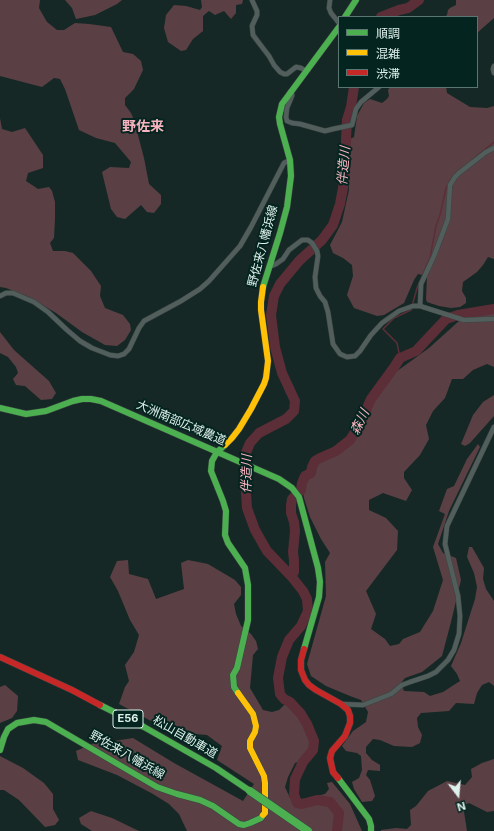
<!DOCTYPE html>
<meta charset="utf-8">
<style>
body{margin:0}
#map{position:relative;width:494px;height:831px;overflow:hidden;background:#162825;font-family:Inter,"Noto Sans JP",sans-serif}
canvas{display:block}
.legend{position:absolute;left:338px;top:16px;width:140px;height:72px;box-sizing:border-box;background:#04251f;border:1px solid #5b7671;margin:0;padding:5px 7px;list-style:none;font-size:12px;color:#def0eb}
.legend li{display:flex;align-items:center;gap:8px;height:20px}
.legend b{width:20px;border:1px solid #5b7671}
.north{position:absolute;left:438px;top:775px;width:40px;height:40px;-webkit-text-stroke:3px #04251f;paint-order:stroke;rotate:164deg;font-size:11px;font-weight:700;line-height:16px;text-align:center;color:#def0eb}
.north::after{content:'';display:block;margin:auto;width:14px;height:18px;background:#def0eb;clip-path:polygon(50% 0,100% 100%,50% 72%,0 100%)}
</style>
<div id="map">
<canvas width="494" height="831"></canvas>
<ul class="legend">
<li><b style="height:5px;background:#4caf50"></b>順調</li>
<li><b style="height:5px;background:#ffc107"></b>混雑</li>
<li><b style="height:5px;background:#c62828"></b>渋滞</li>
</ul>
<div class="north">N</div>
</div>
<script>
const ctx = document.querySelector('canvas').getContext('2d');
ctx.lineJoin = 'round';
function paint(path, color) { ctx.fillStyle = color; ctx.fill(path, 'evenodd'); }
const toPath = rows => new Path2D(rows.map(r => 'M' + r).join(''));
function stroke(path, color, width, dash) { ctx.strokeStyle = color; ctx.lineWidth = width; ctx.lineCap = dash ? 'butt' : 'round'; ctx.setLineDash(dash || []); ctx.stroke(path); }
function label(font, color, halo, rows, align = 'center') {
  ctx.font = font + ' Inter,"Noto Sans JP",sans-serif'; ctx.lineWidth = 4; ctx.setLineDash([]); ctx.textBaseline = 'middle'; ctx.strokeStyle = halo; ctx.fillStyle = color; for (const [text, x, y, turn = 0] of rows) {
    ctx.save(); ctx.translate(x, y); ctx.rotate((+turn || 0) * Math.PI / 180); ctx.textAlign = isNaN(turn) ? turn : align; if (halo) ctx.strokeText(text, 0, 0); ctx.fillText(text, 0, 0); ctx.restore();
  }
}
const green = toPath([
 [0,0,40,0,39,8,47,22,57,30,64,30,75,23,89,24,111,27,123,52,133,54,141,61,143,70,134,89,125,98,125,105,131,113,134,120,144,158,149,184,161,195,161,204,154,213,147,212,141,205,125,219,117,217,111,209,102,172,110,167,129,168,131,162,115,143,96,138,79,130,65,89,60,79,54,78,42,87,0,76],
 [65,0,122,0,117,4,95,15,76,19,72,8],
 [201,0,243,0,242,4,236,5,236,13,231,19,224,11,215,15,209,11,203,16,203,31,193,39,186,50,181,51,168,42,164,28,166,15,174,5,186,6,200,10,202,7],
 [456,0,494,0,494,18,477,33,477,17,444,17,447,15,448,10,450,8,456,5],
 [390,87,446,87,447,93,470,107,487,108,494,106,494,259,488,257,483,265,477,272,463,282,462,291,466,298,466,303,460,307,451,308,439,306,427,302,426,299,427,276,418,274,414,280,404,303,384,315,377,316,354,308,347,295,353,276,352,265,343,258,333,253,330,245,342,222,349,190,348,156,350,139,354,137,357,116,364,103,370,99,382,103,387,99,389,96,388,90],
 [0,118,2,129,12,132,25,128,43,155,43,168,28,173,26,181,38,189,49,187,52,191,55,202,55,218,54,238,50,243,53,251,65,251,73,253,91,271,101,286,100,296,105,308,123,315,130,324,131,330,125,340,117,346,105,345,82,332,56,313,29,297,6,288,0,287],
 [489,307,494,308,494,367,487,364,473,370,463,379,452,379,445,398,433,411,426,425,429,439,420,455,404,472,404,478,412,490,406,501,383,493,369,500,369,510,386,518,398,531,397,550,366,591,376,614,371,629,385,639,390,646,399,644,403,639,420,632,433,611,443,580,433,547,445,514,439,511,447,489,454,486,467,459,478,444,480,447,449,511,438,544,443,553,456,558,461,580,451,622,442,656,422,672,405,678,401,683,404,691,424,692,430,696,443,692,460,681,457,674,451,666,461,643,475,599,477,587,474,573,467,557,469,547,472,547,484,568,483,579,486,589,494,601,494,686,489,682,482,685,477,693,474,704,456,703,449,711,421,713,417,718,418,727,422,735,420,743,412,747,394,746,380,740,373,739,366,747,366,753,372,760,380,765,380,771,368,770,366,775,370,780,375,796,372,801,362,802,354,789,352,782,359,778,362,770,361,756,357,753,346,751,342,746,353,731,366,722,368,712,361,700,350,696,326,686,311,676,307,664,326,596,325,562,330,553,321,539,310,517,304,498,303,492,305,483,312,476,320,461,349,446,358,433,366,405,375,389,384,378,400,369,429,348,459,321,464,312],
 [0,332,14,350,49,381,56,393,52,399,41,400,25,386,16,385,13,379,18,373,16,367,8,357,0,353],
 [494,395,494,416,470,443,465,446,461,444,473,415,483,402],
 [128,560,129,574,148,579,156,599,184,589,181,563,188,560,208,564,235,580,241,587,241,595,234,604,236,614,241,626,251,634,256,641,258,649,253,655,250,688,263,710,272,712,279,710,285,704,300,717,314,748,315,753,309,759,295,763,288,777,285,787,290,798,304,799,325,794,329,789,327,783,332,782,350,804,362,831,187,831,179,814,169,804,153,794,117,775,78,760,76,751,94,743,108,742,133,738,174,763,243,801,254,784,217,760,222,746,207,735,172,732,119,704,125,687,129,681,125,665,134,652,139,635,130,620,118,591,110,577,117,561],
 [5,685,18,696,17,711,12,718,0,723,0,687],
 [0,756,23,768,44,783,53,794,53,809,59,820,55,825,45,827,19,800,4,790,0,790],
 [494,759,494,811,487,812,469,803,464,805,464,812,467,831,381,831,381,830,396,828,407,829,411,825,410,810,416,806,428,791,447,781,465,785,472,777,471,769,482,763],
 [91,811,112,818,139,831,92,831,81,824,79,818]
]);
const stream = toPath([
 [472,160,494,142],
 [400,358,397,343,383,329,394,318,411,310,417,288,430,258,436,226,440,215,446,188,451,179,453,177]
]);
const river = toPath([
 [381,17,399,10,408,8,419,0],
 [291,576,294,572,294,560,293,552,295,531,294,522,291,513,291,505,292,499,301,490,302,483,305,476,311,473,312,467,315,461,320,458,336,451,350,440,359,426,371,399,395,366,400,358,416,351,446,319,458,315,494,309],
 [337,831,339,813,330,802,317,800,302,804,297,803,294,794,295,779,303,762,313,750,314,741,307,724,301,714,290,702,284,699,280,694,278,678,282,657,289,640,301,626,308,611,307,599,303,591,291,576,267,551,255,530,247,508,245,478,245,455,250,443,259,433,286,419,294,411,295,401,282,373,275,347,271,315,274,296,280,284,299,261,322,240,333,225,340,204,345,177,346,139,347,120,351,107,354,87]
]);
const street = toPath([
 [252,0,257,11,257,15,252,26,253,35,259,43,269,56,274,65,280,72,284,74,287,74,296,67,301,68,306,71],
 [330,0,329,8,331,13,339,23],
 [494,66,493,69,494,73],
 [290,92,292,94,292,96,287,108,286,117,287,121,292,123,300,124,325,131,333,129,352,125,356,109,361,102,379,87],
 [269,267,276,264,283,259,289,250,302,240,308,240,312,243,317,251,318,256,315,277,316,288,320,296,325,302,328,312,333,344,340,354,347,357,355,356,360,351,371,335,382,323,399,311,413,306,420,306,464,320,494,319],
 [0,296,6,293,13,293,34,302,48,312,67,330,80,341,92,348,110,355,118,356,124,354,129,349,139,328,144,321,181,301,200,289,209,281,240,246,251,227,284,163,290,160],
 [420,306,421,284,434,256,448,219,450,185,455,177,459,173,486,152,494,148],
 [341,704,363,705,391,694,402,685,410,682,428,676,436,672,448,660,454,650,459,634,460,616,458,596,445,544,447,526,494,427]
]);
const fast = toPath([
 [345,17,356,0],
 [263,287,280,233,287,207,291,176,290,160,280,124,279,117,282,104,339,27],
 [0,408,26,414,46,411,73,401,82,399,91,399,101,401,279,479,292,488,299,497,318,568,320,582,319,597,304,649],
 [225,445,217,452,212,461,211,471,223,501,226,511,225,535,228,543,245,568,248,585,248,620,237,668,233,675,234,687,238,693],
 [100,705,144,727,216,768,250,791],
 [0,750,4,737,8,729,17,723,34,720,46,722,157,787,177,794,200,800,213,806,239,824,244,825,250,823,261,818,263,815],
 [338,778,369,819,371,826,371,831]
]);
const slow = toPath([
 [225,445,232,438,239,429,251,409,264,384,266,378,268,361,261,310,261,302,263,287],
 [238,693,253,714,256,726,255,732,250,741,250,748,264,776,265,783,265,813,263,815]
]);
const jam = toPath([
 [304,649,301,660,301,670,305,680,309,685,316,690,341,704,348,710,350,716,350,723,345,736,332,751,330,758,333,772,338,778],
 [0,657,72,690,100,705]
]);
const fastBridge = toPath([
 [250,791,308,831]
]);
const shields = [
 [128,719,30]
];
const shieldNames = [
 ["E56",128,719]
];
const streetNames = [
 ["野佐来八幡浜線",263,246,-75],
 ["大洲南部広域農道",181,423,23],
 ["松山自動車道",185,737,30],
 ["野佐来八幡浜線",127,755,30]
];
const waterNames = [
 ["伴造川",344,166,-85],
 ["森川",360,422,-64],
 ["伴造川",247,474,-89]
];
const quarterNames = [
 ["野佐来",143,127]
];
paint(green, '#5a4045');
stroke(stream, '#5b2e38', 1.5);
stroke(river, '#5b2e38', 10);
stroke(street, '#384542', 5.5);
stroke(fast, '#384542', 7);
stroke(slow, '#384542', 7);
stroke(jam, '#384542', 7);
stroke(street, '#525e5b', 4.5);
stroke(fast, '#4caf50', 6);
stroke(slow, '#ffc107', 6);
stroke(jam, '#c62828', 6);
stroke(fastBridge, '#384542', 9, []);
stroke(fastBridge, '#4caf50', 8);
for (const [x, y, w] of shields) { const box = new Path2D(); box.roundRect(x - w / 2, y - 9, w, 18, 3); ctx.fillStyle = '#04251f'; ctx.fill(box); stroke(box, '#def0eb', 1); }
label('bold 11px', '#def0eb', null, shieldNames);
label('12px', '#def0eb', '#04251f', streetNames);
label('italic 13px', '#fbb4c1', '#04251f', waterNames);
label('bold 14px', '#f7b3c0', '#04251f', quarterNames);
</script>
